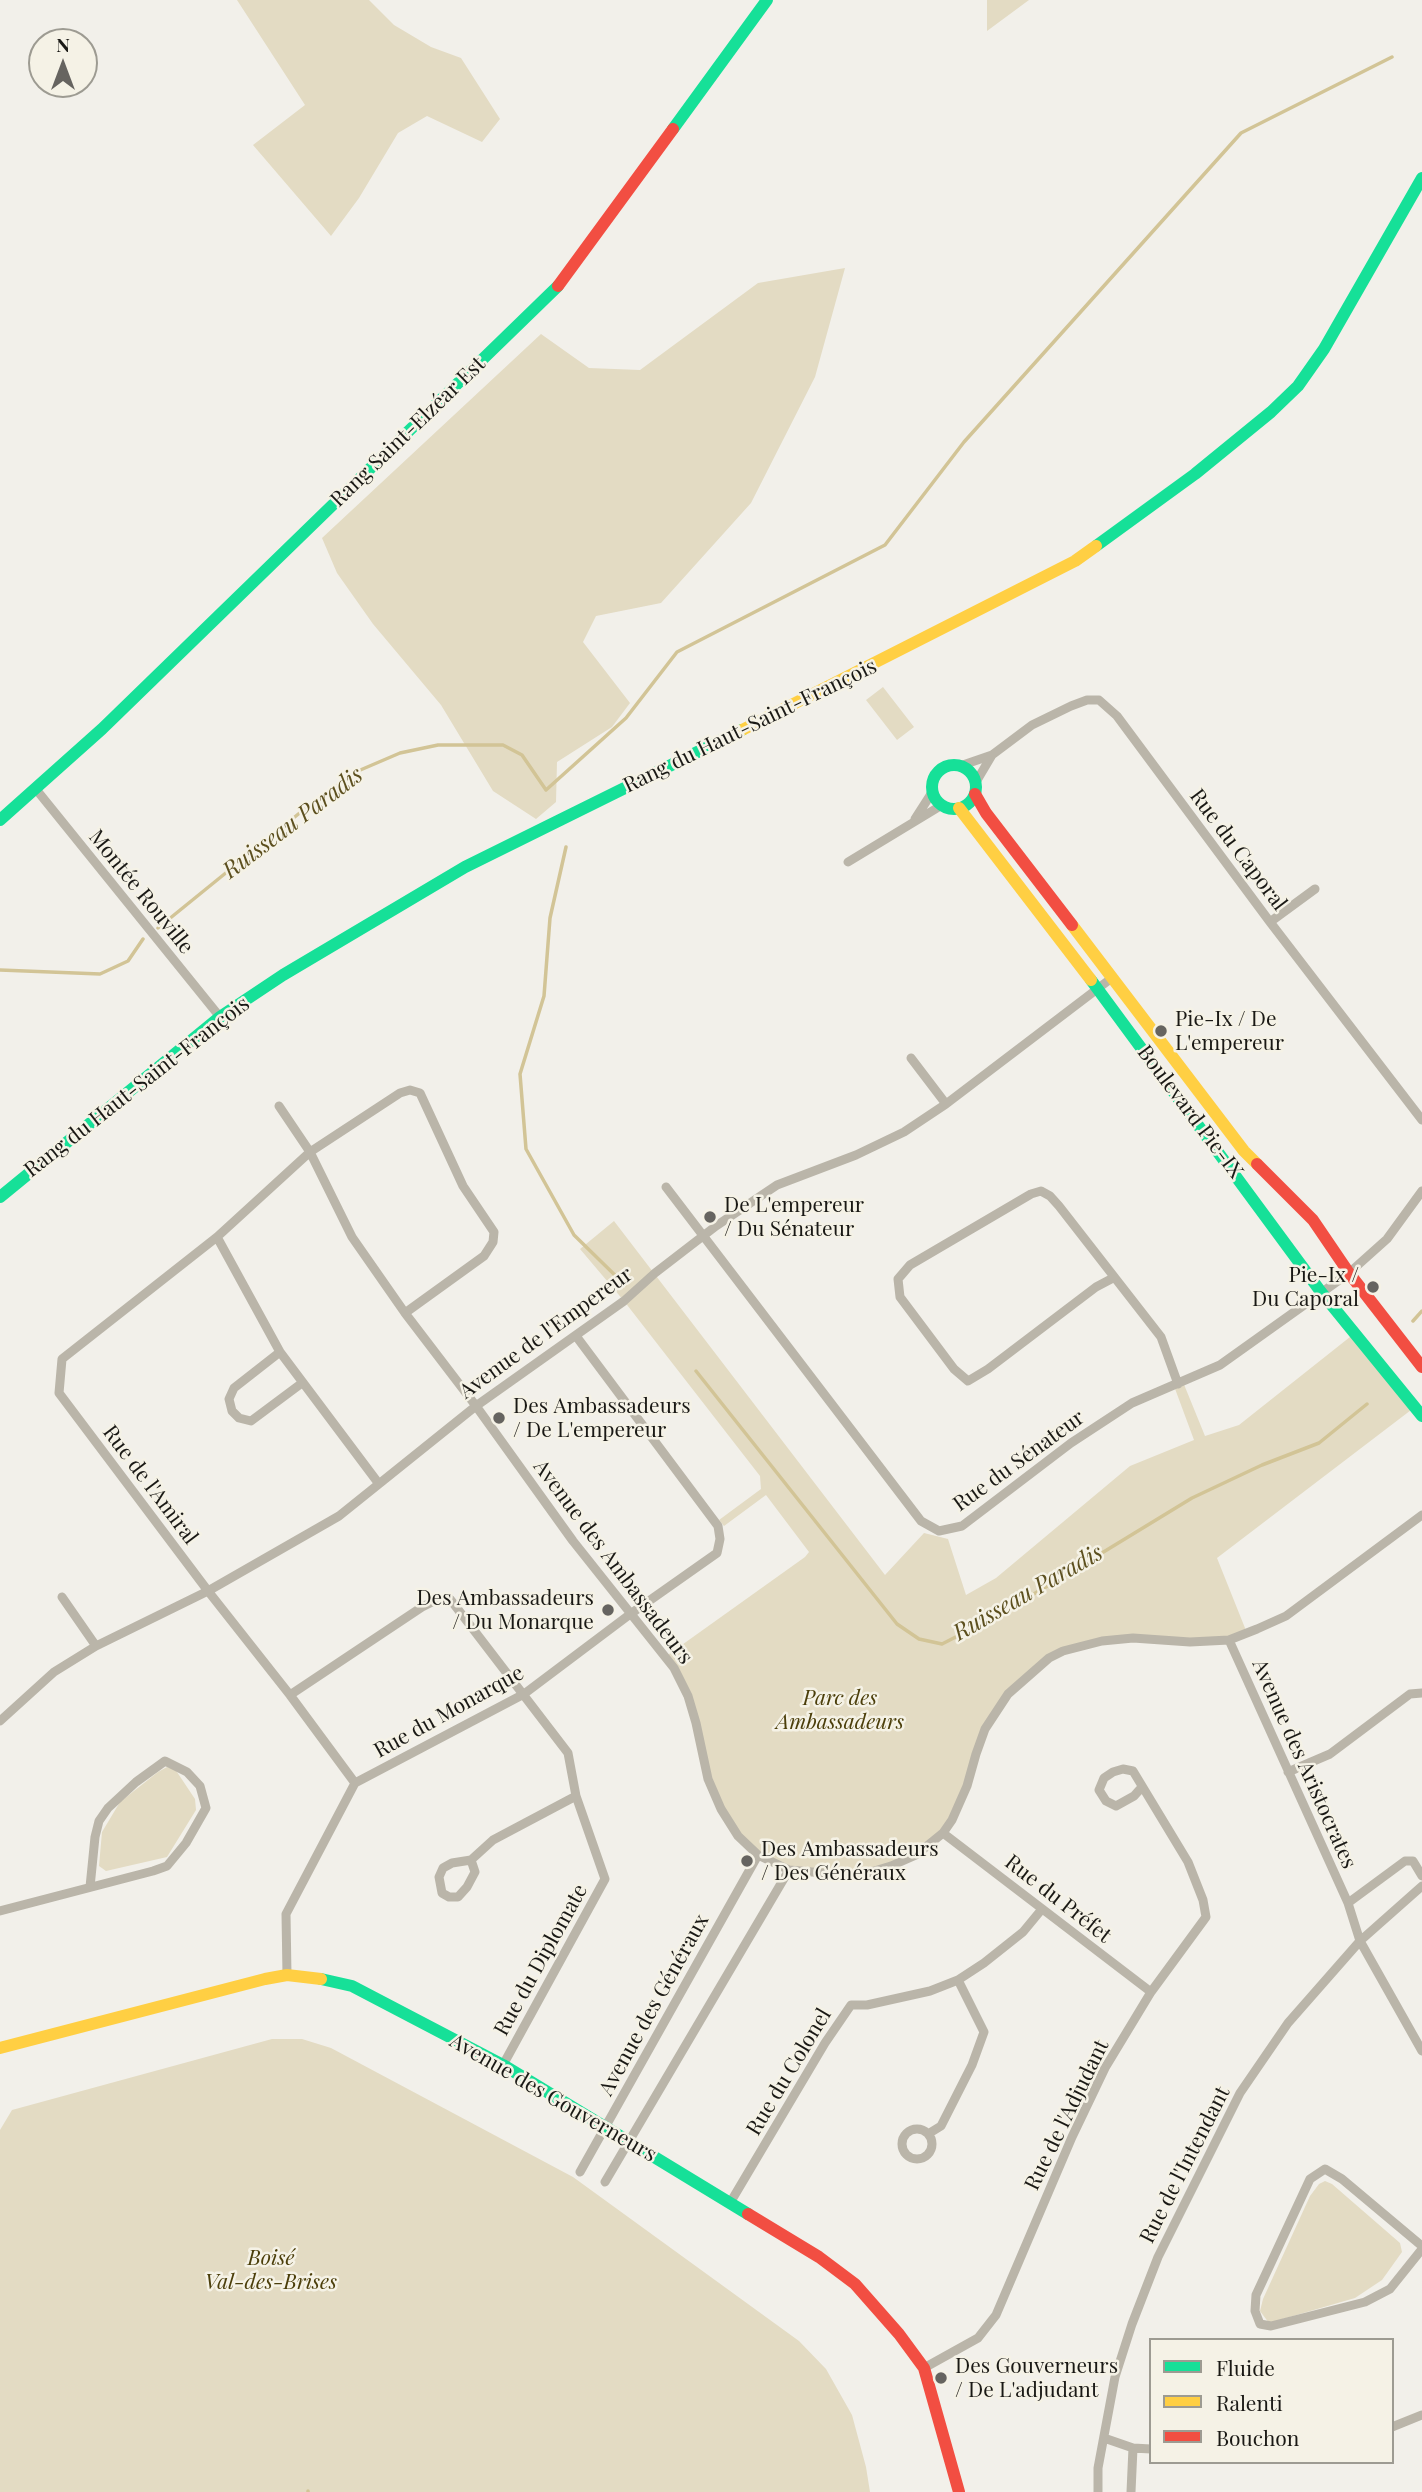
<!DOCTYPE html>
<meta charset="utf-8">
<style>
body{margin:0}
#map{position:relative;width:1422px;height:2492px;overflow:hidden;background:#f2f0ea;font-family:"Playfair Display",serif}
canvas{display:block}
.legend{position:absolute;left:1149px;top:2338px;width:245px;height:126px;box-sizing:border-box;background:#f5f2e6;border:2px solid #9d9b92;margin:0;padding:9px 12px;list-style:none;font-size:21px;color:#1a1915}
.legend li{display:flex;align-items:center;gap:14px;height:35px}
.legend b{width:35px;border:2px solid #9d9b92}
.north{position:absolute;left:28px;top:28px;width:70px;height:70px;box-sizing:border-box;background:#f5f2e6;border:2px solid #9d9b92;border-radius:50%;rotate:0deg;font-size:19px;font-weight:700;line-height:28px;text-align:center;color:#1a1915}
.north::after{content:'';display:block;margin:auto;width:24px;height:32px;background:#666460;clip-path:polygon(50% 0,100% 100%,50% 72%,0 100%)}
</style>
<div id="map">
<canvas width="1422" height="2492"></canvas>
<ul class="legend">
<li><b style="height:9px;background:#16e098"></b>Fluide</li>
<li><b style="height:9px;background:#ffcf43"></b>Ralenti</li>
<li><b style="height:9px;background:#f24e42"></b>Bouchon</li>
</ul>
<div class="north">N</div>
</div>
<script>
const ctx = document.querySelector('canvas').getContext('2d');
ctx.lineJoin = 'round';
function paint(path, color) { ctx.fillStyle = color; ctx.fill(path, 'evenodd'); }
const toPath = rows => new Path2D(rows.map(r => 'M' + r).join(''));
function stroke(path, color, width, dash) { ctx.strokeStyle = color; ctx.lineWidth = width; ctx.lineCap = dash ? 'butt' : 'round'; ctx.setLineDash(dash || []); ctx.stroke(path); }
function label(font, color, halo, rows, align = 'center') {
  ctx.font = font + ' "Playfair Display",serif'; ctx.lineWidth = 5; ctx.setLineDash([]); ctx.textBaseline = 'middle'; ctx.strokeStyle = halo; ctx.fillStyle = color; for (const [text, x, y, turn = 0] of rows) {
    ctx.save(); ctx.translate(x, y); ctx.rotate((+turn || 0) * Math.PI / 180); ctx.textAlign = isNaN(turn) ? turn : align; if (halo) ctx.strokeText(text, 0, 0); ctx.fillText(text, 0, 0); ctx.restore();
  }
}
const green = toPath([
 [237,0,369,0,394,25,431,47,461,58,500,119,482,142,427,116,398,133,359,198,331,236,253,145,305,105],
 [987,0,1029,0,987,31],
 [845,268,815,377,751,503,661,603,596,616,583,642,630,703,612,727,557,762,556,802,536,819,493,791,441,705,373,624,337,573,322,538,541,334,589,368,640,370,758,283],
 [883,687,914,727,897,740,866,700],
 [614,1221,885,1575,924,1533,948,1539,966,1595,996,1578,1130,1466,1194,1440,1174,1386,1183,1382,1205,1436,1239,1425,1355,1333,1415,1407,1217,1558,1247,1633,1229,1640,1133,1638,1063,1651,1008,1694,984,1732,952,1820,916,1855,858,1876,789,1870,758,1855,721,1809,696,1723,665,1657,805,1557,809,1552,766,1495,724,1526,719,1520,761,1489,760,1476,624,1301,580,1249],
 [167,1767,175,1769,195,1799,196,1810,167,1857,106,1871,99,1866,102,1832,120,1802,158,1772],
 [272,2039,302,2039,331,2048,573,2177,799,2341,826,2369,852,2415,866,2467,870,2492,0,2492,0,2130,12,2110],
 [1325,2181,1332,2184,1400,2243,1402,2252,1382,2280,1355,2298,1269,2323,1260,2311,1263,2299,1310,2196,1319,2184]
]);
const stream = toPath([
 [566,847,550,918,544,996,520,1074,526,1149,574,1235,625,1285],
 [158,928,307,807,358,771,400,753,438,745,503,745,522,755,546,790,626,718,677,652,885,545,964,442,1241,133,1392,57],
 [0,970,100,974,128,961,143,939],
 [1413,1321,1422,1311],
 [696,1371,897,1624,919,1639,942,1644,985,1622,1051,1584,1192,1498,1262,1465,1319,1443,1367,1404],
 [308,2492,308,2491]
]);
const street = toPath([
 [960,766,992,755,1032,725,1071,706,1087,700,1099,700,1117,716,1270,922,1422,1120],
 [976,782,992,755],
 [35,788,220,1017],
 [915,819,933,791],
 [848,862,942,805],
 [1270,922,1315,889],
 [911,1058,946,1104],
 [279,1106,310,1152,352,1237,405,1313,476,1406,573,1541,674,1668,688,1696,696,1723,708,1779,721,1809,738,1836,758,1855,789,1870,858,1876,891,1866,916,1855,943,1833,952,1820,967,1786,976,1754,985,1729,1008,1694,1049,1658,1063,1651,1102,1641,1133,1638,1190,1642,1229,1640,1257,1629,1286,1616,1422,1515],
 [666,1187,921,1521,939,1531,962,1526,1071,1443,1132,1403,1220,1365,1349,1273,1387,1239,1422,1191],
 [217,1237,280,1352,379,1484],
 [1113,1278,1096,1287,988,1369,968,1381,954,1369,900,1297,898,1279,910,1265,1031,1194,1041,1191,1050,1196,1059,1206,1161,1337,1178,1384],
 [280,1352,234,1388,229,1399,232,1411,239,1418,251,1421,302,1383],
 [62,1597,96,1646],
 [1229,1640,1348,1903,1360,1941,1422,2051],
 [290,1695,422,1607,436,1600,450,1599,568,1753,576,1796,605,1879,503,2065],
 [0,1721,54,1672,96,1646,208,1591,339,1516,476,1406,624,1301,655,1273,716,1226,777,1185,856,1155,904,1132,946,1104,1113,977],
 [1288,1772,1330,1754,1410,1694,1422,1693],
 [355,1783,290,1695,208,1591,59,1393,62,1359,217,1237,310,1152,400,1093,410,1090,420,1093,463,1186,494,1232,493,1242,484,1256,405,1313],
 [943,1833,1151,1992],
 [471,1860,475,1872,467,1887,458,1897,449,1897,442,1893,439,1877,443,1868,452,1863,471,1860,493,1840,576,1796],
 [1348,1903,1405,1861,1413,1861,1422,1876],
 [0,1911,153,1871,167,1866,186,1843,206,1808,200,1786,187,1772,165,1761,136,1782,108,1808,99,1821,95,1837,90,1887],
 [287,1975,286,1914,355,1783,524,1694,629,1615,717,1553,720,1539,718,1526,576,1336],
 '902 2144a15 15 0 1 1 30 0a15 15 0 1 1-30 0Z',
 [928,2134,941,2126,972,2065,984,2032,958,1980],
 [580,2172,758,1855],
 [605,2182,789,1870],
 [730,2203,825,2043,851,2005,867,2005,930,1991,958,1980,984,1963,1023,1932,1042,1909],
 [1422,2246,1342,2179,1325,2169,1310,2179,1256,2295,1255,2311,1260,2324,1271,2326,1365,2302,1390,2289,1422,2249],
 [924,2368,978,2338,996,2315,1072,2137,1105,2068,1151,1992,1206,1917,1203,1900,1188,1862,1133,1771,1123,1769,1113,1772,1104,1778,1099,1790,1106,1801,1116,1806,1134,1796,1142,1787],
 [1392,2427,1422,2415],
 [1104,2438,1133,2448,1151,2449],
 [1098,2492,1098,2468,1115,2377,1132,2324,1158,2257,1240,2093,1288,2023,1360,1941,1422,1886],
 [1131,2492,1133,2448]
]);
const fast = toPath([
 [673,129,767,0],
 [1096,546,1195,474,1271,412,1298,386,1324,349,1422,178],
 '932 787a22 22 0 1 1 44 0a22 22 0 1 1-44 0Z',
 [0,820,102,729,558,286],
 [1091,980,1321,1292,1422,1416],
 [0,1197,220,1017,283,975,465,867,742,730],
 [321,1979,352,1986,503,2065,748,2214]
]);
const slow = toPath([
 [742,730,1075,561,1096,546],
 [959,808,1091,980],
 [1072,925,1244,1151,1257,1164],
 [0,2048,265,1979,287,1975,321,1979]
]);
const jam = toPath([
 [558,286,673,129],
 [975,794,986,813,1072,925],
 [1257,1164,1313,1220,1349,1273,1422,1367],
 [748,2214,819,2257,855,2284,899,2334,924,2368,959,2492]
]);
const markers = [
 [1161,1031,7,"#666460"],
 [710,1217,7,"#666460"],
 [1373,1287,7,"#666460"],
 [499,1418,7,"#666460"],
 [608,1610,7,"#666460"],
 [747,1861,7,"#666460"],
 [941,2378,7,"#666460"]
];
const streetNames = [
 ["Rang Saint-Elzéar Est",408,432,-44],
 ["Rang du Haut-Saint-François",750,726,-26],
 ["Rue du Caporal",1238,850,53],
 ["Montée Rouville",141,892,51],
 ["Rang du Haut-Saint-François",137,1087,-38],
 ["Boulevard Pie-IX",1190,1112,53],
 ["Avenue de l'Empereur",546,1333,-36],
 ["Rue du Sénateur",1019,1461,-36],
 ["Rue de l'Amiral",150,1485,53],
 ["Avenue des Ambassadeurs",613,1562,53],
 ["Rue du Monarque",449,1712,-29],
 ["Avenue des Aristocrates",1304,1764,66],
 ["Rue du Préfet",1058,1899,38],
 ["Rue du Diplomate",541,1960,-61],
 ["Avenue des Généraux",654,2005,-61],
 ["Rue du Colonel",789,2072,-59],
 ["Avenue des Gouverneurs",553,2098,30],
 ["Rue de l'Adjudant",1067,2115,-64],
 ["Rue de l'Intendant",1185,2165,-63]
];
const poiNames = [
 ["Pie-Ix / De",1175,1019],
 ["L'empereur",1175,1043],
 ["De L'empereur",724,1205],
 ["/ Du Sénateur",724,1229],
 ["Pie-Ix /",1359,1275,"right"],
 ["Du Caporal",1359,1299,"right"],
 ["Des Ambassadeurs",513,1406],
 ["/ De L'empereur",513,1430],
 ["Des Ambassadeurs",594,1598,"right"],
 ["/ Du Monarque",594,1622,"right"],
 ["Des Ambassadeurs",761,1849],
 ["/ Des Généraux",761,1873],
 ["Des Gouverneurs",955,2366],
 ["/ De L'adjudant",955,2390]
];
const parkNames = [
 ["Parc des",840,1698],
 ["Ambassadeurs",840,1722],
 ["Boisé",271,2258],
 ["Val-des-Brises",271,2282]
];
const waterNames = [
 ["Ruisseau Paradis",293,823,-37],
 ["Ruisseau Paradis",1028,1593,-30]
];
paint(green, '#e3dbc3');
stroke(stream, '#d2c496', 3.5);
stroke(street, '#bab5a9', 9);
stroke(fast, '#16e098', 12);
stroke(slow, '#ffcf43', 12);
stroke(jam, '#f24e42', 12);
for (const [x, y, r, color] of markers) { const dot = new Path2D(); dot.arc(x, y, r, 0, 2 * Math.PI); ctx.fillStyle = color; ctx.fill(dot); stroke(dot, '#f5f2e6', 2.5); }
label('21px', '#1a1915', '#f5f2e6', streetNames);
label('21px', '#1a1915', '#f5f2e6', poiNames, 'left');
label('italic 21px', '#4b3e0a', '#f5f2e6', parkNames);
label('italic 23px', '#5c4f1e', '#f5f2e6', waterNames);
</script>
